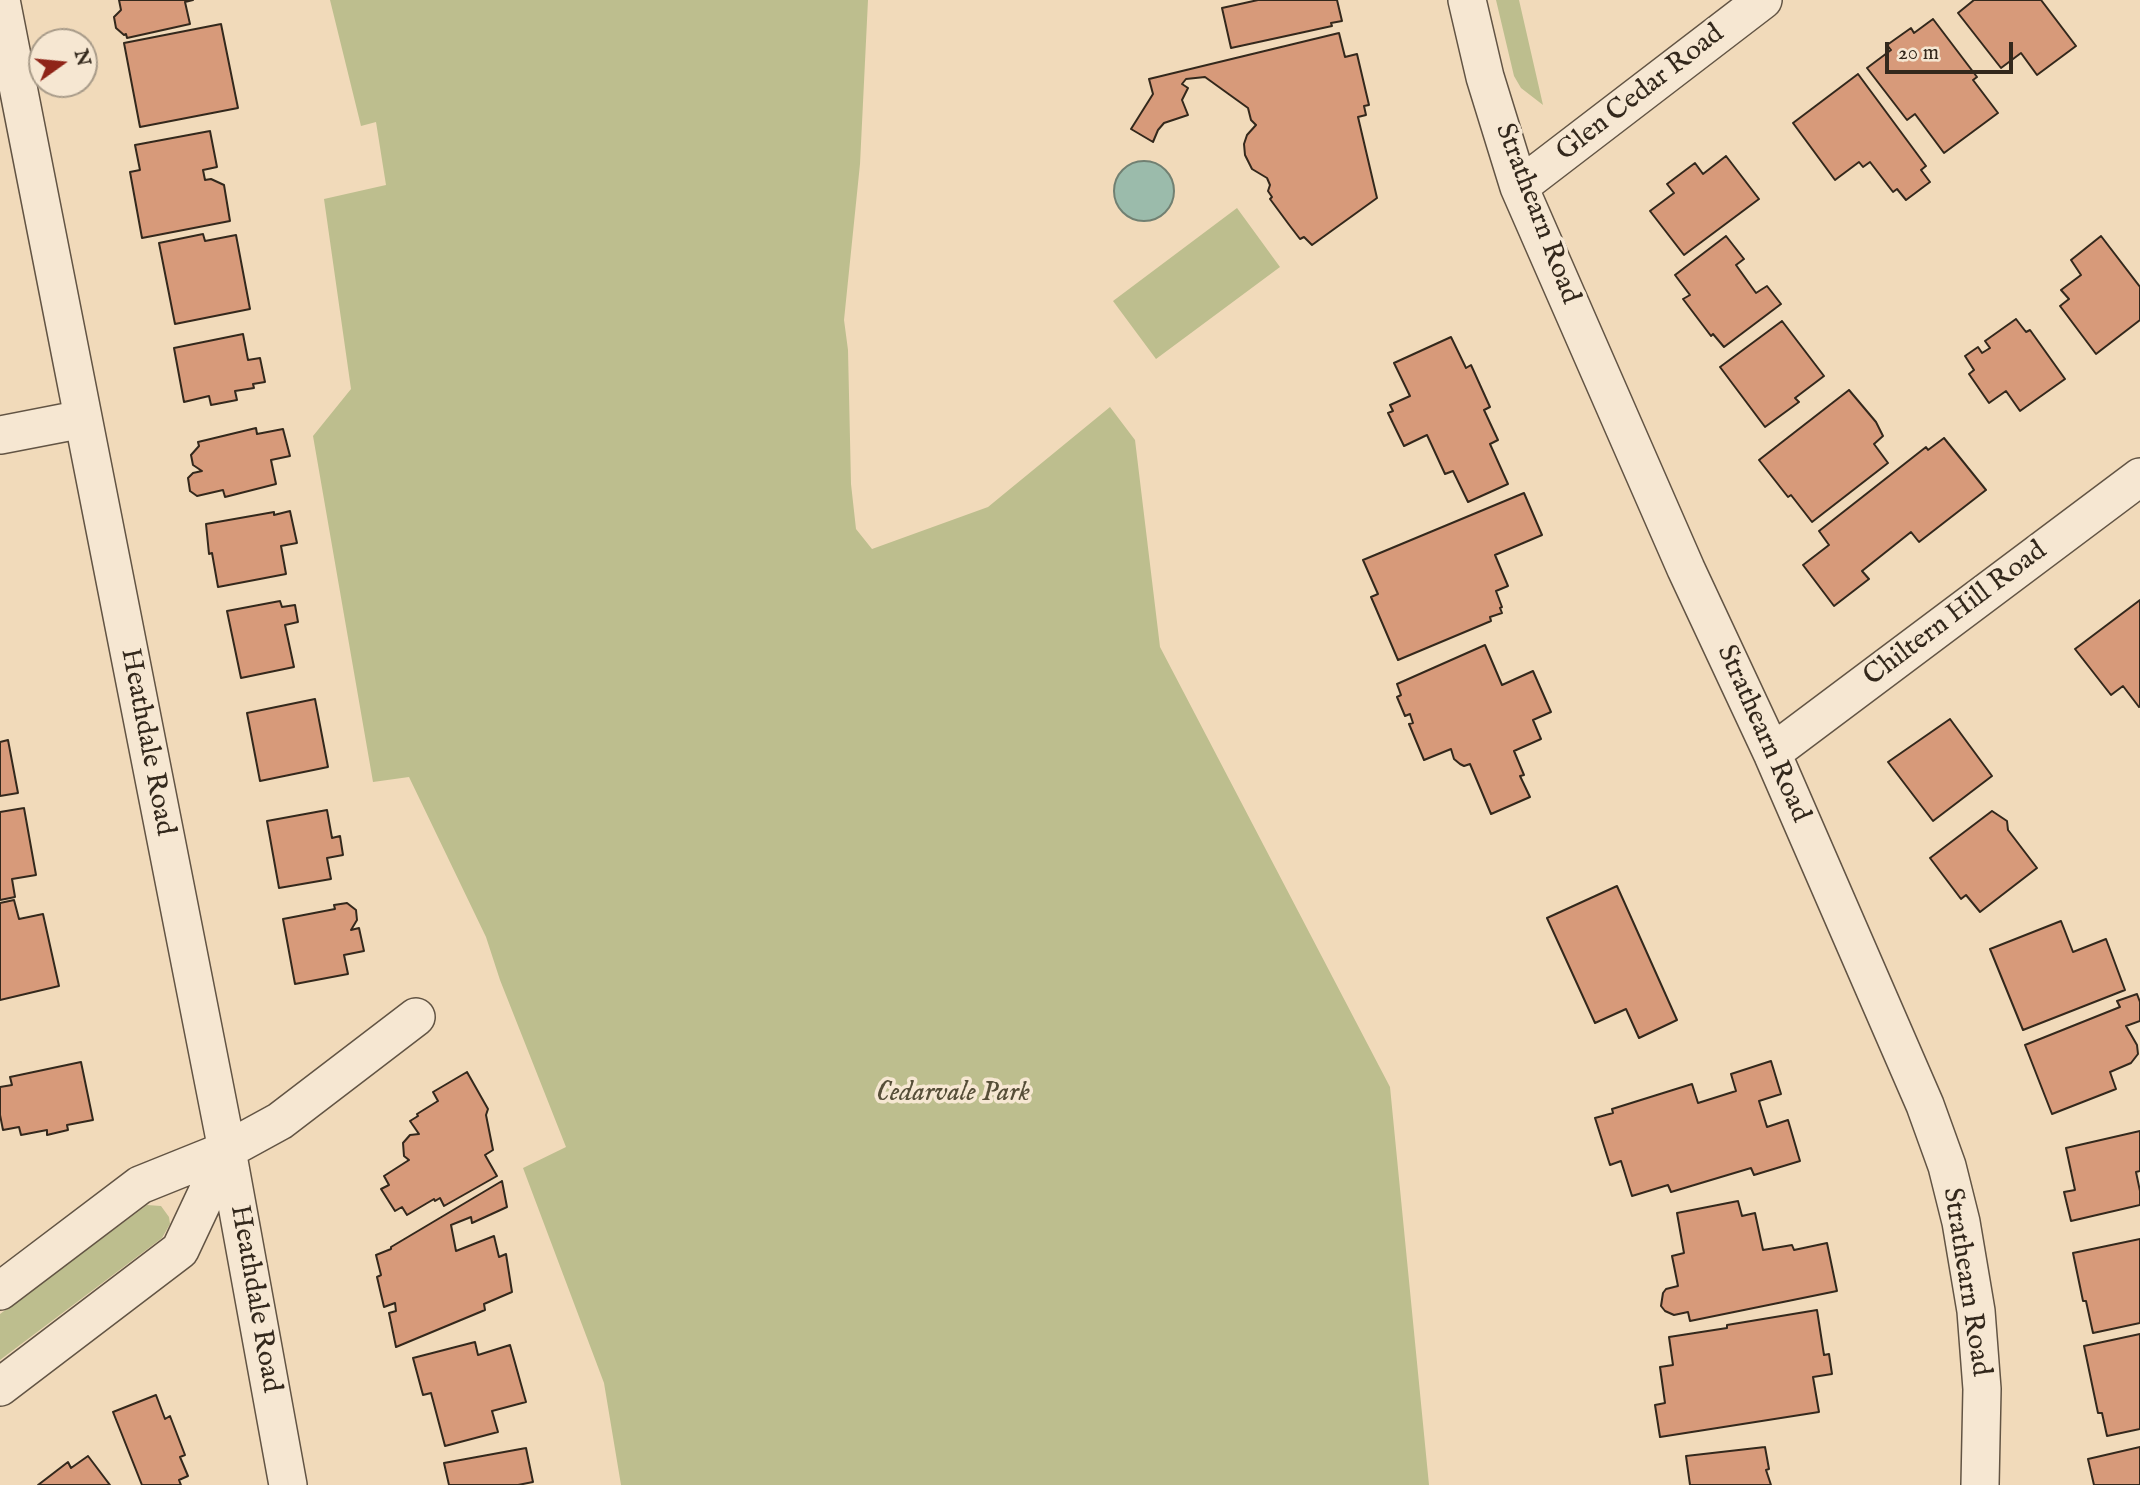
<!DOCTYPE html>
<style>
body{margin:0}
#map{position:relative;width:2140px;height:1485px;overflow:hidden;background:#f1daba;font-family:"IM FELL English",serif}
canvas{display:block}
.north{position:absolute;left:28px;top:28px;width:70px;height:70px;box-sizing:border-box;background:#f6e7d2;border:2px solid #a89b89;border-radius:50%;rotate:75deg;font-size:19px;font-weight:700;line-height:28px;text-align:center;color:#33281c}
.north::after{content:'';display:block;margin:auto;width:24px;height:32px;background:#8f2418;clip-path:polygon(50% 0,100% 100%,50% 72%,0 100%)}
.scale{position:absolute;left:1885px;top:42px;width:128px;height:32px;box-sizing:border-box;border:4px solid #33281c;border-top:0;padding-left:9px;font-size:21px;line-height:24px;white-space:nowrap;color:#33281c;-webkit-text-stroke:5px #f6e7d2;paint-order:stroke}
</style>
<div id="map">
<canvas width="2140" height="1485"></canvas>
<div class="north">N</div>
<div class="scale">20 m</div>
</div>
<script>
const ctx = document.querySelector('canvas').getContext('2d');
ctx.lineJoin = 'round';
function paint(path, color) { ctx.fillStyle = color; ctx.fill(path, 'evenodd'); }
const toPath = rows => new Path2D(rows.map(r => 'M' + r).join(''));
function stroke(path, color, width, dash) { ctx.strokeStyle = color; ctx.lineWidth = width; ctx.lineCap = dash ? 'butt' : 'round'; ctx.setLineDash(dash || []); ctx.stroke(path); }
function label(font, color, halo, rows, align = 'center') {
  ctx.font = font + ' "IM FELL English",serif'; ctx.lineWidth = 7; ctx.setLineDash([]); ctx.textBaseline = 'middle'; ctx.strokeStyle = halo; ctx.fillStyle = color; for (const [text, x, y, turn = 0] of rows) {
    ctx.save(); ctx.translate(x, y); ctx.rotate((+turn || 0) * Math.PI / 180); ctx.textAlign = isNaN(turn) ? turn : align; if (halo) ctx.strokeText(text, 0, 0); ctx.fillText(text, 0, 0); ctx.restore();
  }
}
const green = toPath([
 [330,0,868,0,860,164,844,320,848,350,851,484,856,529,872,549,988,507,1110,407,1135,440,1160,647,1390,1087,1429,1485,621,1485,604,1383,523,1168,566,1147,500,980,486,937,409,777,373,782,313,436,351,389,324,199,386,185,376,122,361,126],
 [1496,0,1519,0,1543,105,1521,88,1514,76],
 [1237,208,1280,267,1156,359,1113,301],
 [147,1205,161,1206,169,1217,170,1224,162,1238,0,1360,0,1314]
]);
const water = toPath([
 '1114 191a30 30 0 1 1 60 0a30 30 0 1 1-60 0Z'
]);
const building = toPath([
 [119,0,193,0,185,2,190,24,127,38,126,34,124,35,116,28,114,17,121,10,119,0],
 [1258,0,1337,0,1342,21,1331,23,1332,26,1231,48,1222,8,1258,0],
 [1974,0,2041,0,2076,46,2037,75,2021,53,2001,68,1958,13,1974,0],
 [1933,19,1977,77,1973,80,1998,113,1944,153,1915,114,1907,120,1867,68,1891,50,1887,45,1911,28,1914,33,1933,19],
 [221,24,238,108,140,127,124,43,221,24],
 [1339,33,1345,57,1357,54,1369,105,1364,106,1366,115,1358,117,1377,198,1312,245,1304,237,1300,239,1290,226,1270,199,1272,197,1268,191,1270,185,1267,178,1252,169,1245,155,1244,144,1247,135,1256,125,1251,120,1248,108,1205,77,1186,79,1182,84,1188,88,1182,100,1188,115,1164,123,1158,130,1153,142,1131,129,1153,94,1149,79,1339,33],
 [1858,74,1926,166,1921,170,1930,182,1906,200,1897,189,1893,192,1870,162,1863,167,1859,162,1835,180,1793,123,1858,74],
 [210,131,217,167,203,170,205,180,211,179,224,185,230,221,142,238,130,172,140,170,135,145,210,131],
 [1726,156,1759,199,1684,255,1650,211,1674,193,1667,184,1695,163,1703,174,1726,156],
 [203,234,205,241,236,235,250,309,175,324,159,243,203,234],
 [1726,236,1744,259,1736,265,1756,293,1767,286,1781,304,1724,347,1713,334,1711,336,1683,299,1690,295,1675,275,1726,236],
 [2101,236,2140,287,2140,320,2096,354,2060,306,2069,299,2061,290,2081,275,2071,260,2101,236],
 [2016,319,2026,332,2030,330,2065,379,2020,411,2006,391,1989,403,1969,374,1974,370,1965,356,1978,347,1982,353,1990,348,1985,341,2016,319],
 [1782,321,1824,376,1795,398,1799,402,1765,427,1720,367,1782,321],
 [243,334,248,360,260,358,265,382,253,384,254,388,235,391,237,400,211,405,209,396,184,402,174,348,243,334],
 [1451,337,1466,368,1471,365,1490,407,1484,410,1498,440,1490,444,1508,484,1468,502,1453,471,1445,474,1427,435,1404,446,1388,413,1393,411,1390,405,1410,396,1394,363,1451,337],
 [1849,390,1876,422,1883,436,1874,444,1888,463,1812,522,1791,495,1788,497,1759,460,1849,390],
 [256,428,257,434,283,429,290,456,271,460,276,484,225,497,223,490,197,496,190,491,188,478,193,473,202,471,193,465,191,455,199,446,198,442,256,428],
 [1944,438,1986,490,1919,542,1911,532,1862,571,1869,579,1834,606,1803,565,1829,545,1819,531,1926,447,1928,450,1944,438],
 [1524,493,1542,535,1495,555,1508,586,1496,591,1502,607,1500,608,1502,613,1490,617,1491,621,1398,660,1371,597,1378,594,1363,560,1524,493],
 [290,511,297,543,281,546,286,574,218,587,212,553,209,554,206,524,274,512,274,515,290,511],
 [2140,600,2140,706,2139,707,2123,686,2111,695,2075,649,2140,600],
 [280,601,282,607,295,605,298,622,285,625,294,667,241,678,227,611,280,601],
 [1485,645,1502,685,1533,671,1551,712,1533,720,1541,739,1514,751,1524,775,1520,776,1530,797,1491,814,1470,764,1464,766,1460,764,1454,759,1451,749,1424,760,1409,724,1413,723,1410,714,1405,716,1397,697,1401,695,1397,684,1485,645],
 [315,699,328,767,260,781,247,713,315,699],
 [1950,719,1992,776,1933,821,1888,762,1950,719],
 [8,740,18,793,0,796,0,742,8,740],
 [24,808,36,875,12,879,15,897,0,900,0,812,24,808],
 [327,810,332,838,340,836,343,855,327,858,331,879,279,888,267,821,327,810],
 [1992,811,2007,821,2008,830,2037,868,1980,912,1966,895,1961,899,1930,858,1992,811],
 [1617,886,1677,1020,1639,1038,1626,1009,1595,1023,1547,918,1617,886],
 [14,900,19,919,43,914,59,986,0,1000,0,903,14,900],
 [347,903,356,910,357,920,351,930,359,928,364,951,344,955,348,974,295,984,283,919,335,909,334,905,347,903],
 [2061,921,2073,952,2106,939,2125,990,2023,1030,1990,949,2061,921],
 [2137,994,2140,1002,2140,1021,2126,1026,2137,1045,2138,1054,2131,1063,2110,1072,2116,1089,2052,1114,2025,1045,2120,1007,2117,1001,2137,994],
 [1771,1061,1781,1094,1759,1101,1767,1127,1788,1120,1800,1161,1754,1175,1751,1168,1671,1192,1668,1185,1632,1196,1621,1161,1610,1165,1595,1118,1613,1113,1612,1109,1692,1084,1698,1103,1736,1091,1731,1074,1771,1061],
 [81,1062,93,1120,67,1125,68,1130,47,1135,47,1130,21,1135,19,1127,3,1130,0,1115,0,1087,12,1085,10,1077,81,1062],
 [467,1072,488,1109,486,1115,493,1150,485,1155,497,1176,444,1206,440,1198,435,1201,434,1199,407,1215,402,1207,395,1211,381,1189,389,1185,384,1176,409,1160,404,1156,403,1143,410,1135,419,1134,410,1121,418,1116,417,1114,438,1101,433,1092,467,1072],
 [2140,1131,2140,1171,2136,1172,2140,1191,2140,1205,2071,1221,2064,1192,2075,1190,2066,1148,2140,1131],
 [502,1181,507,1207,472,1223,471,1217,451,1225,456,1251,494,1236,499,1257,506,1254,512,1292,484,1304,485,1310,396,1347,389,1313,396,1311,395,1303,384,1307,377,1277,381,1275,376,1255,391,1249,391,1247,502,1181],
 [1738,1201,1742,1216,1755,1213,1763,1250,1792,1245,1794,1250,1827,1243,1837,1291,1690,1321,1688,1312,1674,1315,1665,1311,1661,1306,1663,1293,1666,1289,1678,1286,1672,1256,1684,1253,1677,1213,1738,1201],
 [2140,1239,2140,1323,2093,1333,2086,1301,2083,1301,2073,1253,2140,1239],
 [1817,1310,1824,1355,1829,1354,1832,1374,1813,1377,1819,1412,1660,1437,1655,1405,1665,1403,1660,1367,1673,1365,1669,1337,1727,1328,1727,1325,1817,1310],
 [2140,1334,2140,1429,2107,1436,2102,1413,2098,1413,2084,1346,2140,1334],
 [475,1342,478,1355,510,1345,526,1402,492,1411,498,1432,445,1446,431,1393,423,1395,413,1358,475,1342],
 [156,1395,165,1419,170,1416,185,1455,180,1457,188,1476,179,1480,181,1485,142,1485,113,1412,156,1395],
 [1765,1447,1769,1469,1766,1470,1771,1485,1690,1485,1686,1456,1765,1447],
 [2140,1447,2140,1485,2094,1485,2088,1459,2140,1447],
 [526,1448,533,1482,518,1485,449,1485,444,1463,526,1448],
 [88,1456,110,1485,38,1485,68,1462,71,1468,88,1456]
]);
const minor = toPath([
 [1,0,227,1150,288,1485],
 [1467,0,1485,77,1519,187,1686,569,1772,753,1925,1105,1947,1166,1961,1222,1976,1311,1982,1389,1980,1485],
 [1519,187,1763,0],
 [0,435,83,419],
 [1772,753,2140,477],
 [0,1291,140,1185,227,1150,280,1121,416,1017],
 [0,1387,180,1250,227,1150]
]);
const streetNames = [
 ["Glen Cedar Road",1641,94,-38],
 ["Strathearn Road",1536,214,69],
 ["Chiltern Hill Road",1956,615,-37],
 ["Strathearn Road",1762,734,66],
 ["Heathdale Road",146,742,79],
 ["Strathearn Road",1965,1282,81],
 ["Heathdale Road",254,1299,80]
];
const parkNames = [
 ["Cedarvale Park",953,1094]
];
paint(green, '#bdbe8e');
paint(water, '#9bbbab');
stroke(water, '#718072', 2);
paint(building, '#d79a7a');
stroke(building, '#33281c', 2);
stroke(minor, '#625444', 40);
stroke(minor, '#f6e7d2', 37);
label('28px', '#33281c', '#f6e7d2', streetNames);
label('italic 28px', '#564e38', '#f6e7d2', parkNames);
</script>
